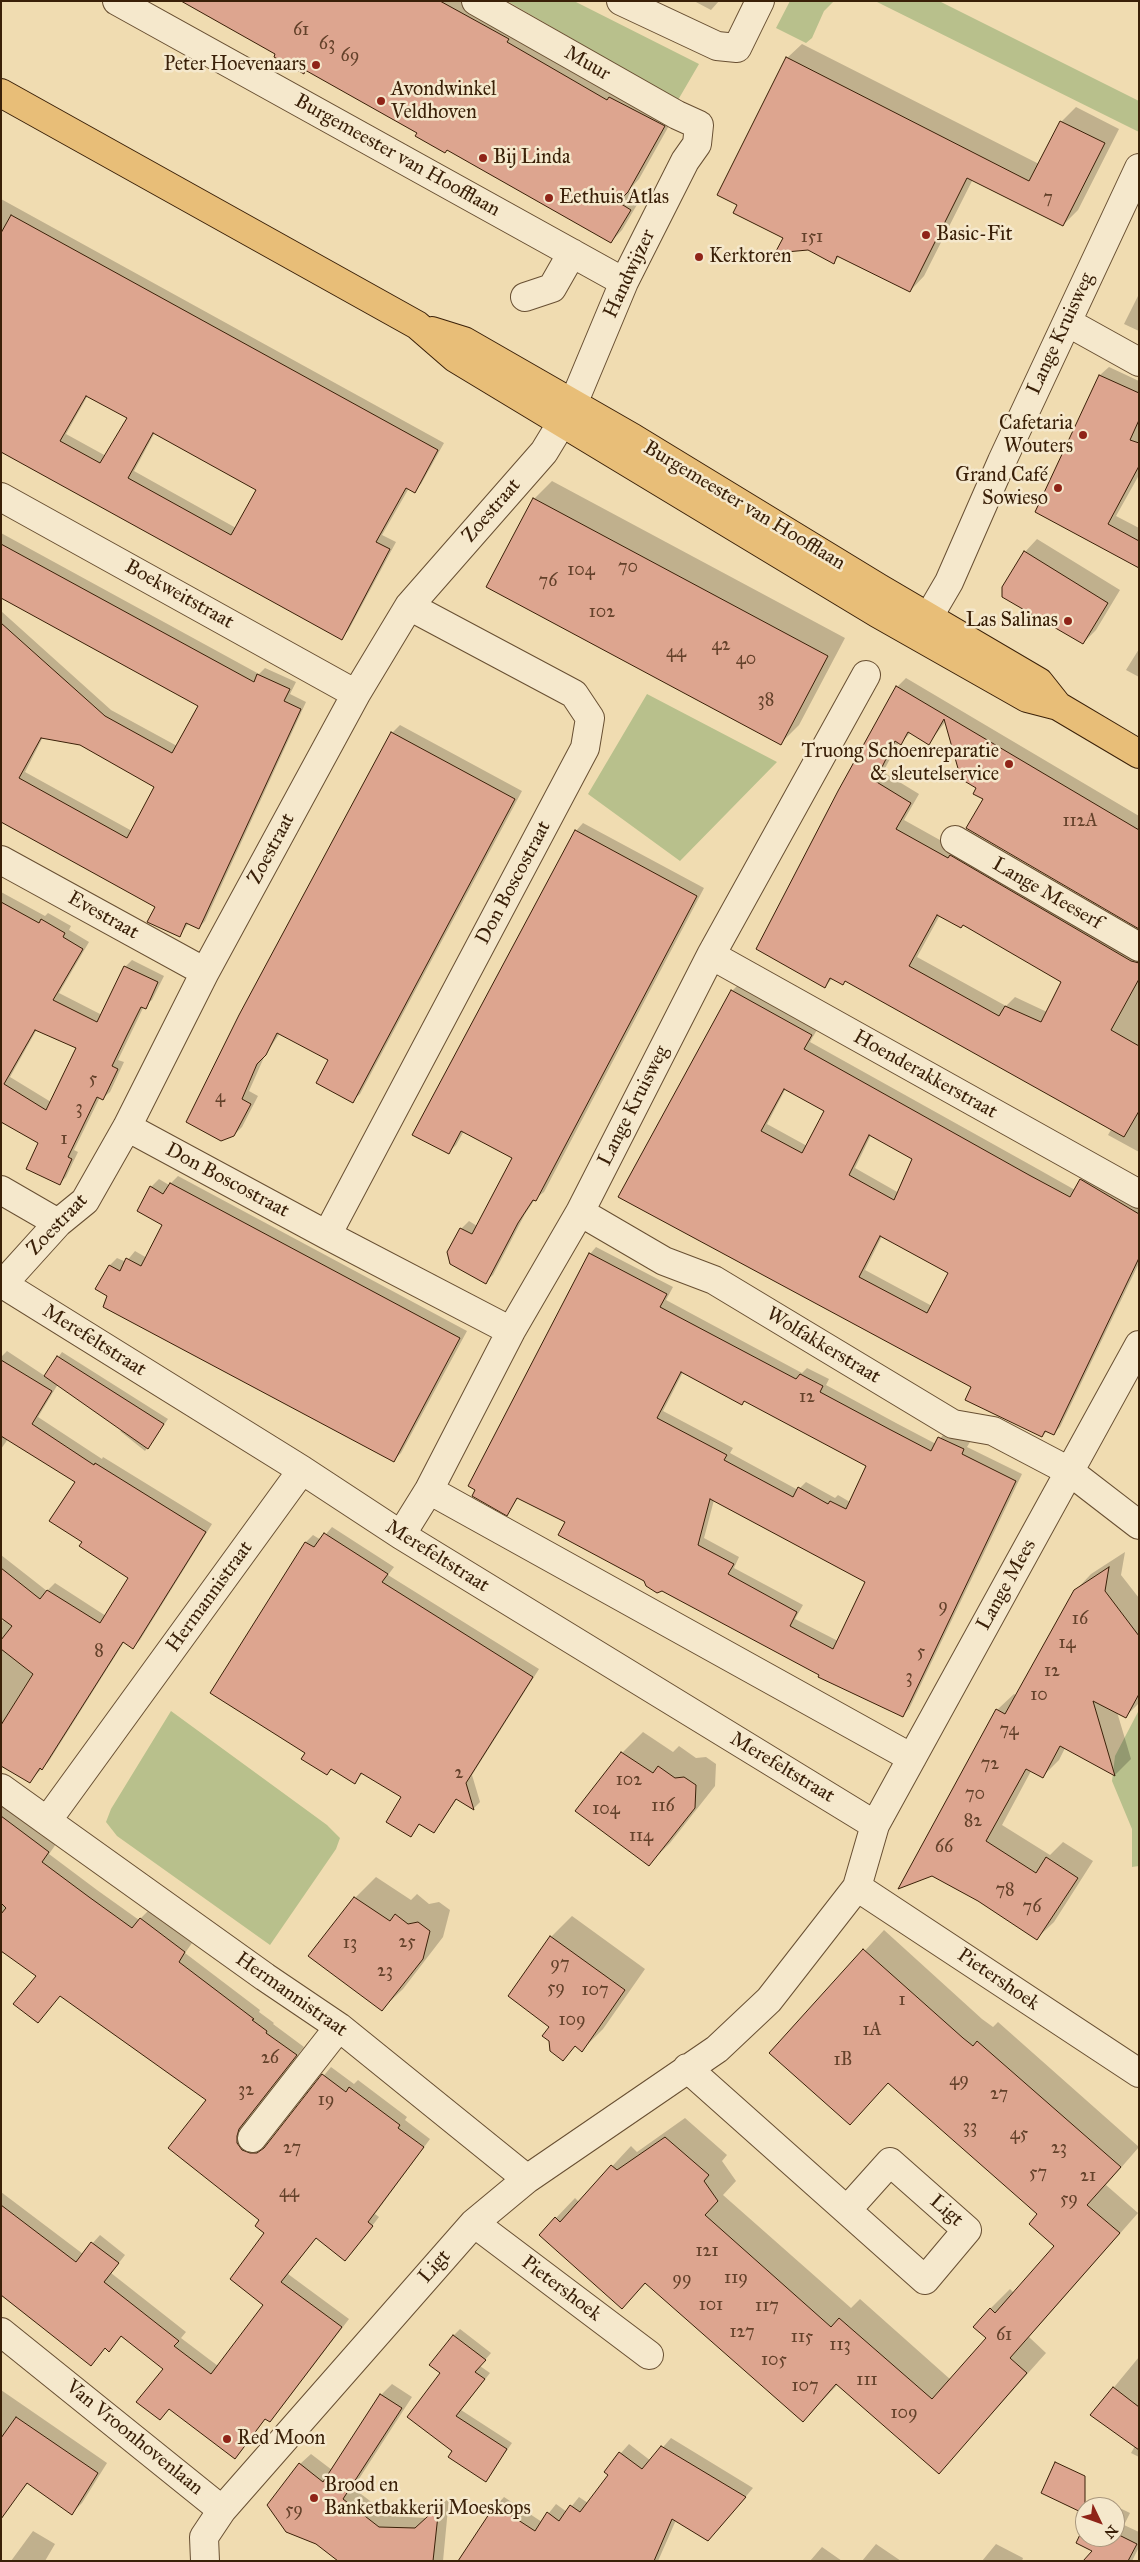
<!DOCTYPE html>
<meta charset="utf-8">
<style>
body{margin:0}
#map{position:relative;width:1140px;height:2562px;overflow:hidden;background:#f0dcb1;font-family:"IM FELL Great Primer",serif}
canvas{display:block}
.frame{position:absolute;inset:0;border:2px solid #3a2008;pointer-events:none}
.north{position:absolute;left:1075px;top:2497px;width:50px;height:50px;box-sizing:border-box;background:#f5e8cc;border:1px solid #aa987e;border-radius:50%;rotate:132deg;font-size:14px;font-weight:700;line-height:20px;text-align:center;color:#3a2008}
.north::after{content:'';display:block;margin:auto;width:18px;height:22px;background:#8f2418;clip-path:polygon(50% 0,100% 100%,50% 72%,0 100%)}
</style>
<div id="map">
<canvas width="1140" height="2562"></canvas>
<div class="frame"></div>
<div class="north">N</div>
</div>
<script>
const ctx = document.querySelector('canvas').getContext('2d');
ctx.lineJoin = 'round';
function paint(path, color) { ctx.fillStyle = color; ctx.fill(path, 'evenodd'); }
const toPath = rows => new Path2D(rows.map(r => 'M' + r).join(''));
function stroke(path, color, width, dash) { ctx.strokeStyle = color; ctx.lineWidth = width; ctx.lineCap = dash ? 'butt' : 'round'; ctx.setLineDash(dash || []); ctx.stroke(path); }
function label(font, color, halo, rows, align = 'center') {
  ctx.font = font + ' "IM FELL Great Primer",serif'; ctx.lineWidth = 5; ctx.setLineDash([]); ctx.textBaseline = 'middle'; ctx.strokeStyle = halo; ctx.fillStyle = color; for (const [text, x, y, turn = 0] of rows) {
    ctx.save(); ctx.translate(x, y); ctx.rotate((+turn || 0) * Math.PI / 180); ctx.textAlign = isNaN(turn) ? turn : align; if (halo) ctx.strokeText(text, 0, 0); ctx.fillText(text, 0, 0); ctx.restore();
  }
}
const green = toPath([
 [507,1,574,1,699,64,678,100],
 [790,1,834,1,824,11,812,38,806,43,776,28],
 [875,1,939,1,1139,101,1139,132],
 [647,694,777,762,680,861,588,794],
 [1139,1710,1139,1866,1132,1867,1132,1829,1112,1781,1115,1756],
 [171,1711,327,1825,340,1838,336,1849,270,1945,117,1836,106,1822,111,1809]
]);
const shadow = toPath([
 [184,1,471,1,675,115,639,179,628,191,641,198,622,230,611,242,306,69,304,72,277,53],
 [694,1,719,1,711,10],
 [802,44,1039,164,1061,122,1076,107,1119,129,1078,210,1063,225,973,179,924,276,910,291,840,256,833,262,784,237,787,58],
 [1,199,444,443,421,484,414,491,409,488,382,535,396,542,348,631,341,638,1,450],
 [88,395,129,418,106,456,66,434],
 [155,432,258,490,236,528,134,471],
 [1139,294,1139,331,1124,324],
 [1109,367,1139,381,1139,475,1116,516,1139,528,1139,564,1036,511,1100,375],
 [552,481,845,638,799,725,781,743,534,499],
 [1,533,259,674,265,668,296,682,290,694,306,702,205,921,199,928,189,923,179,936,156,906,1,800,1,611,111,710,177,746,200,705,1,596],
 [43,737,80,744,156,786,132,831,25,772],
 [1037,539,1120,590,1096,630,1083,643,1025,552],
 [1139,649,1139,677,1126,670],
 [906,678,1139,816,1139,927,985,799,946,721,929,743,911,732,901,743,899,742,883,772,919,794,904,820,1139,951,1139,1152,1108,1135,1112,1128,846,980,843,984,833,978,825,986,897,687],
 [940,915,963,924,1063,982,1047,1012,1015,997,1006,1006,917,957],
 [400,725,522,791,360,1094,352,1101,330,1059,280,1033,265,1055,249,1091,258,1096,242,1127,234,1135,221,1140,392,733],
 [583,823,704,888,544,1192,535,1199,525,1214,493,1275,485,1282,461,1229,469,1221,477,1226,514,1157,464,1131,456,1145,448,1153,576,831],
 [1,892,45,916,48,913,71,926,69,930,89,942,59,993,102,1015,125,967,132,960,164,976,152,1000,144,1006,118,1060,124,1062,110,1092,103,1098,100,1097,74,1150,78,1152,66,1177,59,1184,40,1143,1,1120],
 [37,1029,78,1048,51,1102,10,1077],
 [739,984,818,1028,810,1042,1036,1168,1075,1190,1087,1173,1139,1205,1139,1263,1060,1427,1053,1434,1047,1431,1042,1436,973,1387,620,1197,732,991],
 [786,1088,825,1111,807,1146,767,1124],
 [871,1135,914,1159,899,1193,855,1168],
 [882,1236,950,1273,932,1306,865,1270],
 [178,1176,467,1331,401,1453,393,1461,109,1295,110,1265,117,1258,126,1262,135,1251,147,1258,164,1224,151,1187,159,1179,169,1185],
 [596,1247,673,1287,666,1300,802,1373,807,1368,829,1379,826,1385,896,1423,936,1444,946,1431,970,1442,967,1447,1022,1474,909,1709,902,1716,645,1580,567,1521,519,1497,507,1514,590,1254],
 [683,1372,742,1403,745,1400,867,1465,850,1502,838,1495,835,1498,806,1482,798,1490,730,1453,733,1448,663,1411],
 [714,1500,866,1582,838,1641,795,1619,803,1605,734,1568,739,1557,704,1538],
 [7,1351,45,1376,62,1352,168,1419,145,1451,120,1431,122,1430,58,1384,38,1417,102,1459,103,1457,212,1524,140,1640,133,1647,124,1642,49,1761,29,1782,1,1764,1,1623,4,1619,1,1616,1,1555,47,1591,55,1583,106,1616,130,1578,84,1542,76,1482,8,1439,1,1449,1,1357],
 [332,1527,394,1567,388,1575,539,1669,472,1775,480,1802,474,1808,457,1799,434,1832,420,1824,410,1835,402,1797,363,1773,354,1782,212,1692,306,1542,313,1535,321,1540],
 [1125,1552,1121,1575,1139,1598,1139,1703,1125,1717,1117,1712,1131,1759,1115,1775,1065,1748,1059,1760,1042,1777,1031,1771,1002,1825,1050,1855,1063,1842,1093,1861,1054,1922,1037,1938,979,1900,997,1710,1014,1694,1017,1696,1075,1591,1091,1574],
 [643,1732,673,1752,679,1746,696,1758,706,1757,716,1764,715,1786,670,1843,649,1864,622,1753],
 [1,1803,56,1844,49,1854,97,1890,139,1920,148,1911,192,1943,185,1953,260,2010,259,2012,274,2023,273,2024,304,2047,247,2120,244,2128,259,2146,266,2145,331,2067,354,2084,358,2080,407,2117,405,2120,430,2139,375,2214,379,2217,352,2252,316,2238,288,2274,349,2319,277,2413,270,2421,266,2418,235,2457,170,2408,160,2419,165,2369,122,2335,109,2350,106,2347,91,2364,1,2295,1,2192,83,2254,100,2235,125,2255,111,2273,186,2332,181,2338,218,2366,265,2305,266,2233,208,2100,61,1995,38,2022,38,1976,1,1950],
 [376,1877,411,1900,417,1894,429,1904,439,1902,450,1910,443,1937,403,1989,382,2009,355,1898],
 [572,1916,645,1969,603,2029,582,2050,576,2045,563,2059,551,1937],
 [884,1930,982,2019,993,2027,998,2022,1139,2147,1106,2185,1138,2213,1029,2337,1046,2353,939,2473,838,2384,803,2421,646,2283,622,2307,556,2218,575,2198,579,2202,631,2146,637,2152,685,2118,727,2155,722,2161,736,2181,723,2195,851,2308,860,2299,951,2380,988,2338,990,2309,1010,2289,1014,2293,1055,2246,1039,2214,889,2082,850,2123,771,2053],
 [460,2329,491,2353,480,2366,490,2373,461,2410,512,2443,486,2480,453,2451,442,2373,454,2335],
 [1139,2357,1139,2457,1131,2453,1135,2446,1092,2414],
 [392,2384,412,2397,353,2488,390,2516,427,2518,449,2498,443,2561,340,2561,300,2464,311,2454,332,2470,381,2395],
 [1,2390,107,2463,82,2503,72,2513,28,2483,5,2511,1,2508],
 [671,2438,753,2488,717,2531,676,2520,658,2561,479,2561,496,2506,504,2497,542,2522,556,2504,567,2512,579,2497,588,2503,610,2475,605,2471,629,2444,651,2461],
 [1103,2500,1130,2513,1124,2525,1139,2532,1139,2547,1132,2561,1085,2561,1094,2551,1077,2542,1085,2527,1085,2537,1115,2537,1115,2507,1096,2507],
 [33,2531,55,2544,45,2561,11,2561],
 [876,2544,901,2561,862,2561],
 [996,2544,1023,2558,1022,2561,982,2561],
 [822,2547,842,2561,810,2561]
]);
const building = toPath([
 [181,1,440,1,509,39,507,42,607,100,609,97,665,126,628,192,618,202,631,210,611,243,447,150,445,153,415,136,417,133,305,70,304,74,274,57,275,54,181,1],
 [786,57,1029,181,1060,121,1105,143,1063,226,967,178,910,292,837,256,834,264,808,250,775,253,783,238,733,213,737,205,717,195,786,57],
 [11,215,438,450,415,493,406,488,376,542,390,549,342,640,1,452,1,233,11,215],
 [86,396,127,418,100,463,60,441,86,396],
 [153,433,256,490,231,535,128,478,153,433],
 [1099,375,1139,393,1139,420,1130,440,1139,443,1139,466,1108,524,1139,541,1139,568,1035,512,1099,375],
 [533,498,828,656,781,745,486,587,533,498],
 [1,544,254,682,257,674,290,689,284,701,301,709,199,929,186,923,180,937,147,922,155,907,1,822,1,623,105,716,172,753,198,706,1,598,1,544],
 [41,738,80,745,154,787,127,838,19,778,41,738],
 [1024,551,1108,603,1083,644,1002,597,1002,587,1024,551],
 [896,686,1139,830,1139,929,966,828,983,799,973,794,976,788,961,779,944,719,929,745,908,732,901,745,895,741,875,781,911,803,896,829,948,858,950,855,1131,961,1139,963,1139,979,1111,1030,1139,1046,1139,1111,1124,1137,845,981,843,985,830,978,825,988,756,949,838,791,896,686],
 [937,915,961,928,963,925,1061,982,1041,1022,1005,1006,999,1016,909,966,937,915],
 [391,732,515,799,353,1103,316,1083,328,1060,277,1033,266,1055,257,1064,242,1099,251,1104,234,1136,221,1141,186,1122,239,1015,391,732],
 [575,830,697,896,536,1201,533,1200,518,1223,486,1284,450,1264,447,1252,460,1228,472,1234,512,1158,461,1131,449,1154,412,1135,575,830],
 [1,902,39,923,41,919,65,933,63,937,83,949,53,1000,97,1022,124,966,158,982,146,1009,141,1007,127,1035,112,1066,118,1069,103,1100,97,1097,68,1157,72,1159,60,1185,26,1169,38,1143,1,1122,1,902],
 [35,1030,76,1048,46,1110,4,1084,35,1030],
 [731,990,812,1035,804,1049,1029,1175,1070,1197,1080,1179,1139,1214,1139,1258,1054,1435,1045,1431,1042,1437,965,1400,971,1387,618,1197,731,990],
 [784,1089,824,1111,802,1153,761,1131,784,1089],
 [869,1135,912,1159,894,1200,849,1175,869,1135],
 [880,1236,948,1273,927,1313,859,1277,880,1236],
 [170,1183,460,1338,394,1462,103,1307,107,1296,95,1289,109,1265,120,1271,126,1258,141,1266,162,1225,137,1211,150,1186,163,1194,170,1183],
 [589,1253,667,1294,660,1307,796,1379,800,1374,823,1386,820,1392,889,1429,931,1451,938,1437,964,1449,962,1454,1016,1481,903,1717,818,1677,819,1675,662,1591,657,1593,646,1586,644,1581,558,1535,565,1522,517,1498,507,1516,472,1496,475,1490,468,1486,589,1253],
 [681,1372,742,1405,744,1401,866,1466,846,1509,830,1501,828,1504,798,1487,793,1497,724,1460,727,1455,657,1418,681,1372],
 [710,1499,865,1582,833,1649,790,1626,797,1612,728,1574,734,1564,698,1545,710,1499],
 [57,1356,164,1424,148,1449,44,1376,57,1356],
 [1,1360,52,1391,32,1424,94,1465,95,1463,206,1532,133,1649,123,1642,42,1770,40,1768,30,1783,1,1766,1,1725,33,1674,1,1649,1,1640,12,1626,1,1618,1,1568,40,1599,47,1590,100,1623,128,1578,79,1546,82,1542,49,1521,75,1482,1,1436,1,1360],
 [324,1533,388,1574,382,1582,533,1677,466,1783,474,1810,456,1799,434,1833,419,1824,411,1837,386,1822,401,1797,361,1773,355,1784,331,1769,327,1775,301,1759,305,1753,210,1693,305,1542,314,1547,324,1533],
 [1109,1567,1105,1591,1139,1636,1139,1694,1126,1718,1093,1701,1115,1776,1060,1746,1043,1778,1026,1769,986,1841,1036,1873,1046,1857,1078,1878,1037,1940,978,1901,932,1876,898,1889,996,1709,1005,1714,1074,1590,1109,1567],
 [621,1752,653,1773,658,1766,675,1778,684,1777,696,1785,695,1808,649,1866,575,1811,621,1752],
 [1,1816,49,1852,42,1862,89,1897,132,1928,140,1918,185,1952,179,1962,254,2019,252,2020,267,2031,266,2033,297,2055,239,2129,237,2136,237,2143,242,2150,250,2153,257,2153,264,2148,322,2074,346,2092,349,2087,400,2125,398,2128,424,2147,368,2222,373,2226,345,2261,316,2238,281,2282,342,2327,270,2422,265,2419,235,2459,169,2409,160,2420,136,2402,163,2369,121,2336,109,2352,105,2348,91,2366,1,2295,1,2205,76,2262,91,2242,119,2263,104,2282,179,2341,174,2346,211,2374,263,2305,230,2279,264,2233,255,2226,259,2220,168,2148,206,2100,60,1996,38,2023,13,2004,36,1976,1,1951,1,1914,6,1908,1,1903,1,1816],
 [354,1897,390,1921,395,1914,408,1924,418,1922,430,1931,423,1959,382,2011,308,1956,354,1897],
 [550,1936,625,1990,582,2052,575,2046,563,2061,550,2051,549,2041,542,2036,549,2027,508,1996,550,1936],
 [863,1949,963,2038,973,2046,977,2041,1121,2167,1087,2205,1120,2233,1010,2358,1027,2373,939,2474,836,2384,803,2422,645,2283,622,2309,539,2235,555,2217,560,2222,611,2165,617,2170,665,2137,709,2175,704,2181,718,2201,705,2215,831,2327,839,2318,932,2399,986,2338,973,2327,990,2308,995,2313,1054,2246,1029,2224,1037,2214,888,2083,850,2125,769,2053,863,1949],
 [453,2335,486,2360,475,2372,485,2379,456,2416,507,2449,486,2482,448,2457,452,2451,407,2417,440,2373,429,2365,453,2335],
 [1113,2387,1139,2407,1139,2450,1090,2415,1113,2387],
 [380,2394,402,2408,343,2499,379,2527,415,2528,439,2506,433,2561,338,2561,316,2544,286,2532,267,2505,299,2463,323,2482,380,2394],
 [16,2417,98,2473,72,2515,27,2483,1,2519,1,2438,16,2417],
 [661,2446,746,2497,708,2541,672,2519,654,2561,458,2561,495,2505,535,2531,547,2512,559,2521,570,2505,580,2512,608,2475,604,2472,619,2452,642,2469,661,2446],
 [1055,2462,1085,2476,1085,2514,1041,2493,1055,2462],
 [1115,2518,1122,2522,1117,2534,1137,2544,1128,2561,1083,2561,1092,2551,1076,2543,1085,2524,1085,2537,1115,2537,1115,2518]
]);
const minor = toPath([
 [117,1,624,282],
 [621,1,717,46,737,48,760,1],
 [525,297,552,288,572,253],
 [1067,322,1139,362],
 [1,497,356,694],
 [918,635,949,582,1002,461,1139,168],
 [955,840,1139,947],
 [1,860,205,972],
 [711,955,1139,1194],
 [127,1127,327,1235,511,1331],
 [1,1190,58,1223],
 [580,1212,664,1261,714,1280,953,1424,993,1431,1069,1471,1139,1525],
 [327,1235,585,748,590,718,574,694,409,606],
 [1,1283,302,1470,401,1535,875,1825],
 [1,1286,58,1223,85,1201,127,1127,205,972,356,694,409,606,544,452,561,424,573,404,624,282,685,161,697,144,699,125,677,115,476,1],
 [302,1470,47,1821,265,1977,339,2027,527,2179],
 [429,1490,912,1758],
 [401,1535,429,1490,511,1331,580,1212,711,955,866,675],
 [1,1788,47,1821],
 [857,1887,1139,2073],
 [687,2068,925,2280,967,2230,890,2162,847,2210],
 [252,2138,339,2027],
 [474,2223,649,2355],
 [1,2332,222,2510,204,2537,205,2561],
 [222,2510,474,2223,527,2179,717,2049,769,2000,857,1887,875,1825,1139,1345]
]);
const major = toPath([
 [1,93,417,325,455,358,877,613,1027,698,1058,706,1139,754],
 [432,331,464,341,633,438,879,588,1039,682,1058,706]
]);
const markers = [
 [316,65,5,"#8f2418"],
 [381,101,5,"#8f2418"],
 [483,158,5,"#8f2418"],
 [549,198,5,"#8f2418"],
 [926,235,5,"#8f2418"],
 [699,257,5,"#8f2418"],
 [1083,435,5,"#8f2418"],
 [1058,488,5,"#8f2418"],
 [1068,621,5,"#8f2418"],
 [1009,764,5,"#8f2418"],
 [227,2439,5,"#8f2418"],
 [314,2498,5,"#8f2418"]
];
const numberNames = [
 ["61",301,31],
 ["63",327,45],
 ["69",350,57],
 ["7",1048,199],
 ["151",812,238],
 ["70",628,568],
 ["104",581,571],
 ["76",548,582],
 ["102",602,613],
 ["42",721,646],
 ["44",676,653],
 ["40",746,660],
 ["38",766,701],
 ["112A",1080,822],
 ["5",93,1080],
 ["4",220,1098],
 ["3",79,1109],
 ["1",64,1140],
 ["12",807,1398],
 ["9",943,1607],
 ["16",1080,1620],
 ["14",1067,1644],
 ["8",99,1652],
 ["5",921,1653],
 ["12",1052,1672],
 ["3",909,1678],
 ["10",1039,1696],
 ["74",1009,1731],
 ["72",990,1765],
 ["2",459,1774],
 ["102",629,1781],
 ["70",975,1795],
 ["116",663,1807],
 ["104",606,1810],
 ["82",973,1822],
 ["114",641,1837],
 ["66",944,1848],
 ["78",1005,1891],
 ["76",1032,1908],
 ["25",407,1943],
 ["13",350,1944],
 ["97",560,1965],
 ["23",385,1972],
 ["59",556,1989],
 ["107",595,1991],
 ["1",902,2001],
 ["109",572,2021],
 ["1A",872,2031],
 ["26",270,2059],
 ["1B",843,2061],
 ["49",959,2081],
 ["32",246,2091],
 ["27",999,2095],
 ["19",326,2101],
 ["33",970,2128],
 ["45",1019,2135],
 ["27",292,2149],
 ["23",1059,2149],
 ["57",1038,2174],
 ["21",1088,2177],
 ["44",289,2193],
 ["59",1069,2200],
 ["121",707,2252],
 ["119",736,2279],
 ["99",682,2280],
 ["101",711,2306],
 ["117",767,2307],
 ["127",742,2333],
 ["61",1004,2336],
 ["115",802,2338],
 ["113",840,2346],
 ["105",774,2361],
 ["111",867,2381],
 ["107",805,2387],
 ["109",904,2414],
 ["59",294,2511]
];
const streetNames = [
 ["Muur",587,64,30],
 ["Burgemeester van Hoofflaan",397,156,29],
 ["Handwijzer",630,274,-65],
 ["Lange Kruisweg",1061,334,-65],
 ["Burgemeester van Hoofflaan",744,506,31],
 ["Zoestraat",492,511,-49],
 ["Boekweitstraat",179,595,29],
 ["Zoestraat",272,849,-62],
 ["Don Boscostraat",514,883,-62],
 ["Lange Meeserf",1047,894,30],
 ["Evestraat",103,916,29],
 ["Hoenderakkerstraat",925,1075,29],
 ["Lange Kruisweg",634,1106,-63],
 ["Don Boscostraat",227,1181,28],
 ["Zoestraat",58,1225,-46],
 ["Merefeltstraat",94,1341,32],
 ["Wolfakkerstraat",823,1346,31],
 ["Merefeltstraat",437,1557,32],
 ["Lange Mees",1007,1585,-61],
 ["Hermannistraat",210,1597,-54],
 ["Merefeltstraat",782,1768,31],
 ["Pietershoek",998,1980,34],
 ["Hermannistraat",291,1995,35],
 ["Ligt",946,2211,41],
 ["Ligt",435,2267,-49],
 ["Pietershoek",561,2289,37],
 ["Van Vroonhovenlaan",134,2438,39]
];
const poiNames = [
 ["Peter Hoevenaars",306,65,"right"],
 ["Avondwinkel",391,90],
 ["Veldhoven",391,113],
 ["Bij Linda",493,158],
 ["Eethuis Atlas",559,198],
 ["Basic-Fit",936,235],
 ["Kerktoren",709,257],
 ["Cafetaria",1073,424,"right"],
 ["Wouters",1073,447,"right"],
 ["Grand Café",1048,476,"right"],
 ["Sowieso",1048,499,"right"],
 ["Las Salinas",1058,621,"right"],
 ["Truong Schoenreparatie",999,752,"right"],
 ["& sleutelservice",999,775,"right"],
 ["Red Moon",237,2439],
 ["Brood en",324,2486],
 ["Banketbakkerij Moeskops",324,2509]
];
paint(green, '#b8c08c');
paint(shadow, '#0003');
paint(building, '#dda58f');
stroke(building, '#3a2008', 1);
stroke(minor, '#684f32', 30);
stroke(major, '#3a2008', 30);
stroke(minor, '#f5e8cc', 28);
stroke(major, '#e8be78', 28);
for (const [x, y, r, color] of markers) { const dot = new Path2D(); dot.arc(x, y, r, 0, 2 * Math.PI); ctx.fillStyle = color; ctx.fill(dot); stroke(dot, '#f5e8cc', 2); }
label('18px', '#63412a', null, numberNames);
label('20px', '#3a2008', '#f5e8cc', streetNames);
label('20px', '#3a2008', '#f5e8cc', poiNames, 'left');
</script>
